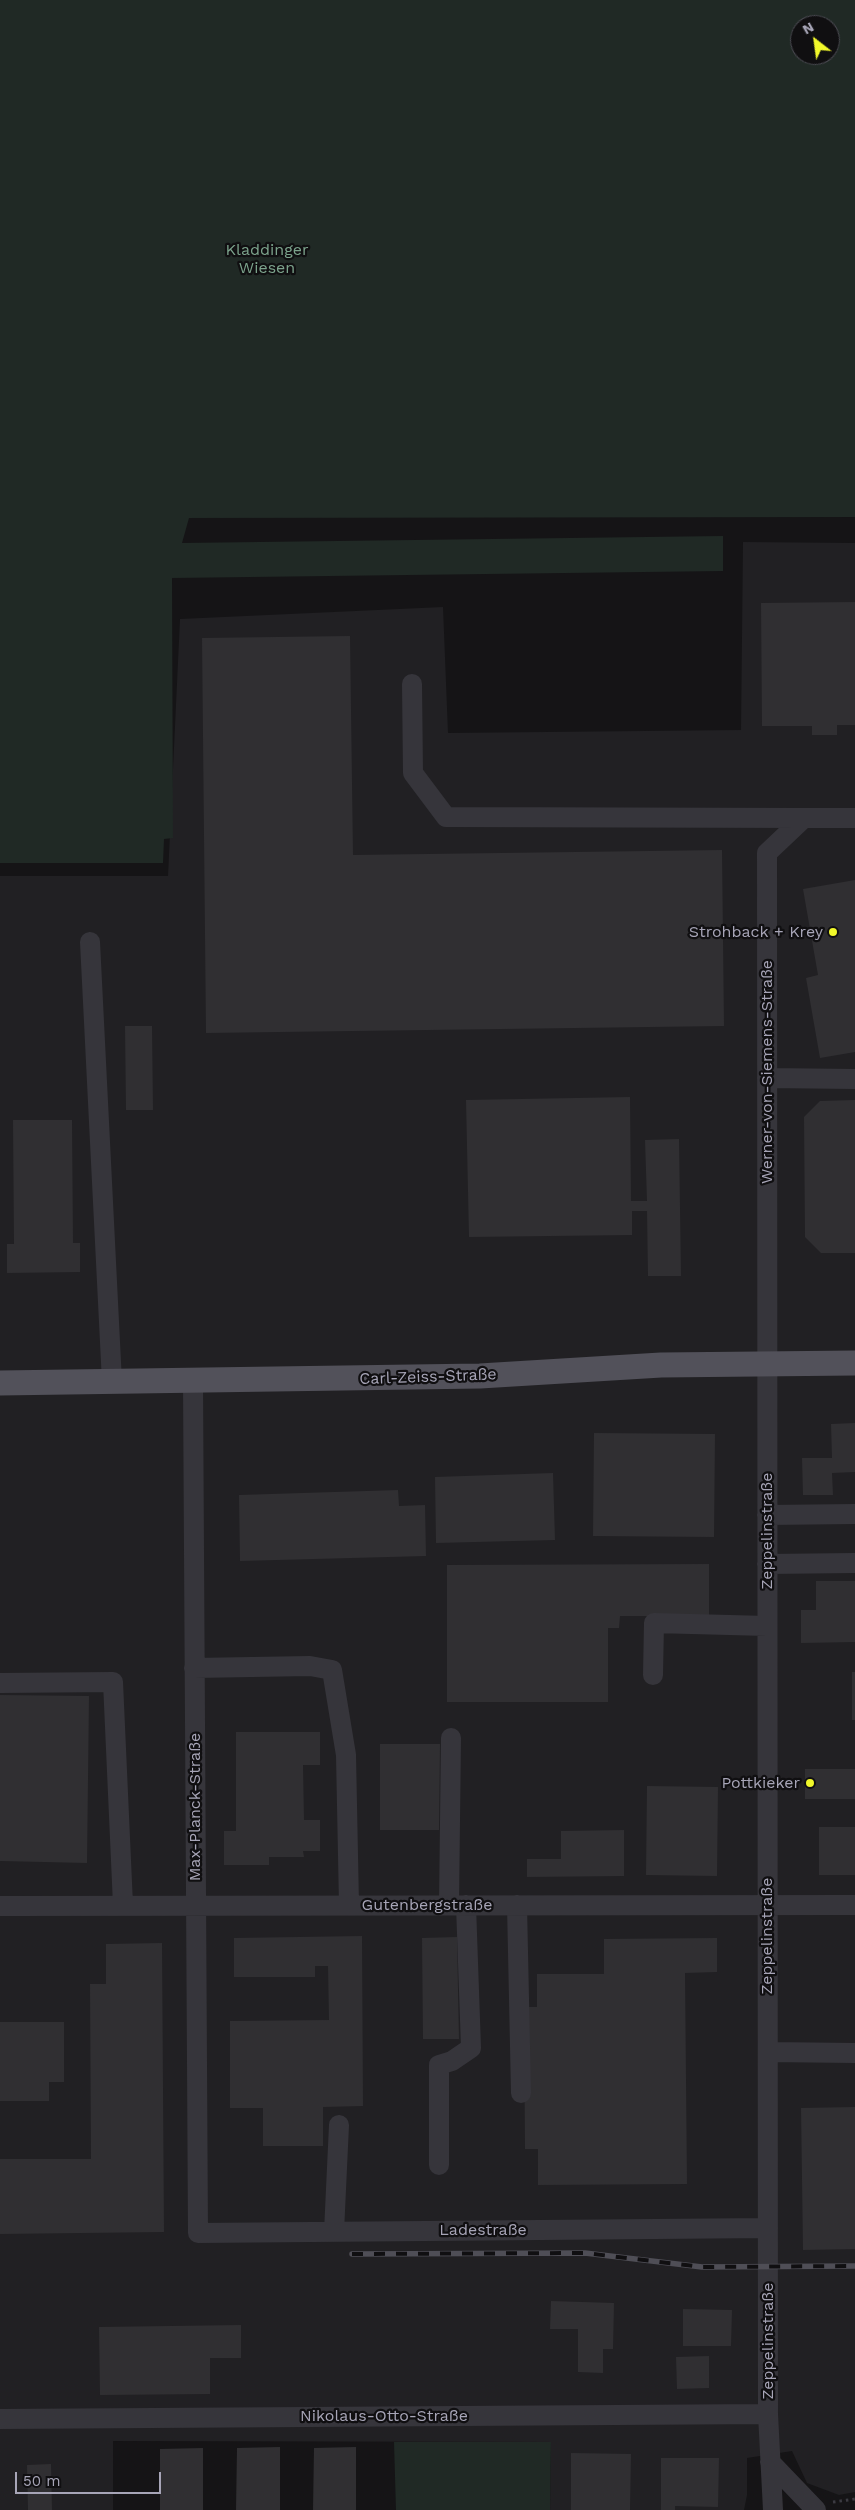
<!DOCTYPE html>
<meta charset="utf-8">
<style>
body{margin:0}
#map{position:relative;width:855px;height:2510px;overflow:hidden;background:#151416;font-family:"Work Sans",sans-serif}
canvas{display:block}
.north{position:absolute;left:790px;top:15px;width:50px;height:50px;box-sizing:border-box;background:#100f11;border:1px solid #4c4b53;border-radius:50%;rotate:330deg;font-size:14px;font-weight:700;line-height:20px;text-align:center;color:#a7a5b7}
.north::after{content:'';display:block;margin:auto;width:18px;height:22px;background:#f1f82a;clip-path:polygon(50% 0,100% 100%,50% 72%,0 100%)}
.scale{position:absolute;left:15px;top:2472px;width:146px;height:22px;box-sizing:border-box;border:2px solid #a7a5b7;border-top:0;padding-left:6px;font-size:15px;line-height:18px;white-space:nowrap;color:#a7a5b7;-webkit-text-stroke:4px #100f11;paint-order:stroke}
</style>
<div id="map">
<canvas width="855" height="2510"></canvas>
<div class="north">N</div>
<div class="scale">50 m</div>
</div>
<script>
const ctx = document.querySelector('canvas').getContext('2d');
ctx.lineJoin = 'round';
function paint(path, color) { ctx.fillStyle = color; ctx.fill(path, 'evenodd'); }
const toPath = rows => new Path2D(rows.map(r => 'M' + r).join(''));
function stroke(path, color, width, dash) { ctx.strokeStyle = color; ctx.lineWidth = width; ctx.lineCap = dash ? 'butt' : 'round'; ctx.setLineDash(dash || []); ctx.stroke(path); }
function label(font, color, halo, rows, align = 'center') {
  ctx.font = font + ' "Work Sans",sans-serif'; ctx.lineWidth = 4.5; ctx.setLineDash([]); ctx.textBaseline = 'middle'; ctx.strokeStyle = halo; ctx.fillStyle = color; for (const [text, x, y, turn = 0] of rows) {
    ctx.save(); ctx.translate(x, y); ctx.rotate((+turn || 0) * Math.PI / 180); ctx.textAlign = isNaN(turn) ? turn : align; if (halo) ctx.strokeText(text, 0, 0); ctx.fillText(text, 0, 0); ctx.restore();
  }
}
const built = toPath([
 [743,542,855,543,855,2492,839,2495,807,2483,792,2451,747,2458,747,2495,744,2510,550,2510,551,2442,113,2441,113,2510,0,2510,0,876,168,876,180,619,443,607,448,733,741,730]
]);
const green = toPath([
 [0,0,855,0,855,517,189,518,182,543,723,536,723,571,172,578,173,838,164,839,163,863,0,863],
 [800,25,830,25,830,55,800,55],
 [394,2442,551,2442,550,2510,396,2510]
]);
const building = toPath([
 [855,602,855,725,837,725,837,735,812,735,812,726,762,726,761,603],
 [350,636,353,855,722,850,724,1026,206,1033,202,638],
 [855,880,855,1052,820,1058,806,978,818,975,803,889],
 [125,1026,152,1026,153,1110,126,1110],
 [630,1097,631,1201,647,1201,645,1140,679,1139,681,1276,648,1276,647,1211,632,1211,632,1235,469,1237,466,1100],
 [855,1100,855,1253,821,1253,805,1237,804,1117,820,1101],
 [13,1120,72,1120,73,1243,80,1243,80,1272,7,1273,7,1244,14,1244],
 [855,1423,855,1472,832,1473,833,1495,803,1495,802,1458,832,1458,831,1424],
 [594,1433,715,1434,714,1537,593,1536],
 [553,1473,555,1540,436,1543,435,1477],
 [398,1490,399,1506,425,1505,426,1556,240,1561,239,1495],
 [709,1564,709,1616,620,1616,619,1628,608,1628,608,1702,447,1702,447,1565],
 [816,1581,855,1581,855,1642,801,1643,801,1610,816,1610],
 [852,1672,855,1672,855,1720,852,1720],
 [0,1695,89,1696,87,1863,0,1861],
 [236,1732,320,1732,320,1765,303,1765,304,1820,320,1820,320,1851,303,1851,304,1857,269,1857,269,1865,224,1865,224,1831,236,1831],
 [380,1744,440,1744,439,1830,380,1830],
 [805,1769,855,1769,855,1799,805,1799],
 [647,1786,718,1787,717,1876,646,1875],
 [819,1827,855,1827,855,1875,819,1875],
 [624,1830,624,1876,527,1877,527,1859,561,1859,561,1831],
 [362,1936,363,2106,323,2107,323,2146,263,2146,263,2108,230,2108,230,2021,329,2020,328,1966,315,1966,315,1977,234,1977,234,1938],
 [457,1937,459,2039,423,2039,422,1938],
 [717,1938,717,1972,685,1973,687,2184,538,2185,538,2149,525,2149,524,2007,537,2007,537,1974,604,1974,604,1939],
 [162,1943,164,2232,0,2234,0,2159,91,2159,90,1984,106,1984,106,1944],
 [0,2022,64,2022,64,2082,49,2082,49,2101,0,2101],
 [855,2107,855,2249,803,2250,801,2108],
 [551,2301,614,2303,613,2349,603,2349,603,2373,578,2372,578,2329,550,2329],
 [683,2309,732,2310,731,2346,683,2346],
 [241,2325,241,2358,210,2358,210,2394,100,2395,99,2327],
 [709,2356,709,2388,677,2389,676,2357],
 [280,2447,280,2510,236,2510,237,2448],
 [356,2447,356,2510,313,2510,314,2448],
 [203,2448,203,2510,160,2510,160,2449],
 [571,2453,631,2454,630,2510,571,2510],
 [661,2458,719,2458,718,2507,675,2506,675,2510,661,2510],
 [51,2464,52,2510,28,2510,27,2465]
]);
const path = toPath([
 [833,2502,855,2499]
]);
const minor = toPath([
 [412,684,413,773,446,817,804,818],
 [90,942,112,1382],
 [767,1078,855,1079],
 [193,1381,198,2233,768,2228],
 [767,1515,855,1514],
 [767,1564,855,1563],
 [194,1668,310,1666,332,1670,346,1755,349,1905],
 [653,1675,654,1623,767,1626],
 [0,1683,113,1682,123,1905],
 [449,1905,451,1738],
 [517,1905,521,2093],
 [0,1906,855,1905],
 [768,2052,855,2053],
 [439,2165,439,2065,452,2061,471,2048,466,1905],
 [334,2232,339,2125],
 [0,2419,768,2414],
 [770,2462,816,2510],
 [773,2510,768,2414,767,853,804,818,855,818]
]);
const major = toPath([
 [0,1383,480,1376,661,1365,855,1363]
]);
const rail = toPath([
 [352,2254,585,2253,702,2267,855,2266]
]);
const markers = [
 [833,932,5,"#f1f82a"],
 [810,1783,5,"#f1f82a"]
];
const parkNames = [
 ["Kladdinger",267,250],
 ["Wiesen",267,268]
];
const poiNames = [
 ["Strohback + Krey",823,932],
 ["Pottkieker",800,1783]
];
const streetNames = [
 ["Werner-von-Siemens-Straße",767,1072,-90],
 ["Carl-Zeiss-Straße",428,1377,-2],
 ["Zeppelinstraße",767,1531,-90],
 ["Max-Planck-Straße",195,1807,-90],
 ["Gutenbergstraße",427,1905],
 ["Zeppelinstraße",767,1936,-90],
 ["Ladestraße",483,2230],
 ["Zeppelinstraße",768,2341,-90],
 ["Nikolaus-Otto-Straße",384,2416]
];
paint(built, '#212023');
paint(green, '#202925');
paint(building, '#302f32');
stroke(path, '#3c3b42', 3, [2.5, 4]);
stroke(minor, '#36353b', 20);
stroke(major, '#52515a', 25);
stroke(rail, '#4f4e56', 5.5);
stroke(rail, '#100f11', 4, [11]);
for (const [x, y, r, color] of markers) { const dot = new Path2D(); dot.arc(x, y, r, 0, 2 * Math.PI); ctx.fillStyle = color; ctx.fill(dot); stroke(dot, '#100f11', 2); }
label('16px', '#7ca38c', '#100f11', parkNames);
label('16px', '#a7a5b7', '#100f11', poiNames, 'right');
label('16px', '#a7a5b7', '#100f11', streetNames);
</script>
